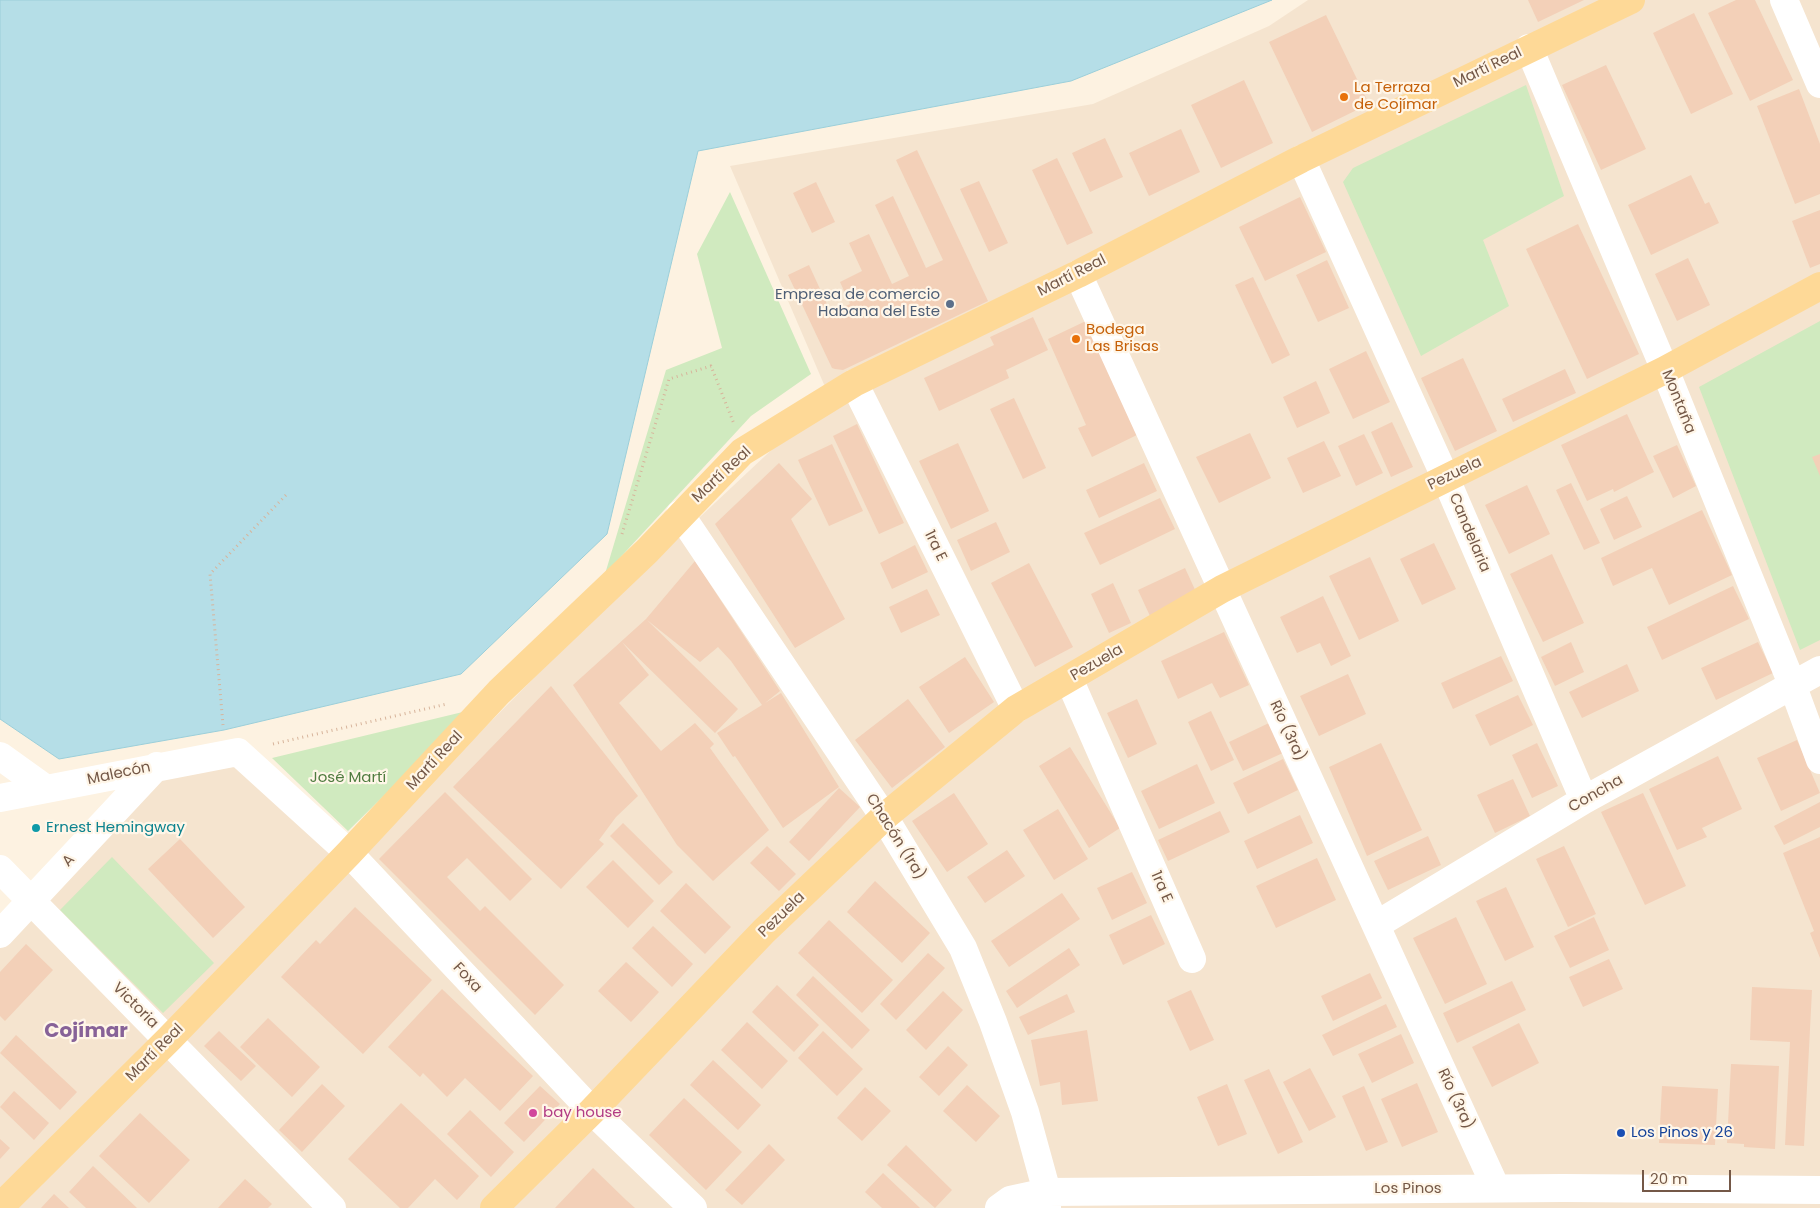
<!DOCTYPE html>
<meta charset="utf-8">
<style>
body{margin:0}
#map{position:relative;width:1820px;height:1208px;overflow:hidden;background:#fdf2e1;font-family:Poppins,sans-serif}
canvas{display:block}
.scale{position:absolute;left:1642px;top:1170px;width:89px;height:22px;box-sizing:border-box;border:2px solid #745847;border-top:0;padding-left:6px;font-size:15px;line-height:18px;white-space:nowrap;color:#745847;-webkit-text-stroke:4px #fff6e8;paint-order:stroke}
</style>
<div id="map">
<canvas width="1820" height="1208"></canvas>
<div class="scale">20 m</div>
</div>
<script>
const ctx = document.querySelector('canvas').getContext('2d');
ctx.lineJoin = 'round';
function paint(path, color) { ctx.fillStyle = color; ctx.fill(path, 'evenodd'); }
const toPath = rows => new Path2D(rows.map(r => 'M' + r).join(''));
function stroke(path, color, width, dash) { ctx.strokeStyle = color; ctx.lineWidth = width; ctx.lineCap = dash ? 'butt' : 'round'; ctx.setLineDash(dash || []); ctx.stroke(path); }
function label(font, color, halo, rows, align = 'center') {
  ctx.font = font + ' Poppins,sans-serif'; ctx.lineWidth = 4.5; ctx.setLineDash([]); ctx.textBaseline = 'middle'; ctx.strokeStyle = halo; ctx.fillStyle = color; for (const [text, x, y, turn = 0] of rows) {
    ctx.save(); ctx.translate(x, y); ctx.rotate((+turn || 0) * Math.PI / 180); ctx.textAlign = isNaN(turn) ? turn : align; if (halo) ctx.strokeText(text, 0, 0); ctx.fillText(text, 0, 0); ctx.restore();
  }
}
const residential = toPath([
 [1308,0,1820,0,1820,1208,0,1208,0,933,153,770,231,754,350,864,604,607,829,396,730,166,1093,104,1269,26]
]);
const green = toPath([
 [1526,85,1564,196,1483,240,1509,306,1421,356,1343,182,1353,168],
 [730,192,811,374,751,416,605,574,666,370,722,348,697,254],
 [1820,321,1820,640,1800,650,1699,387],
 [471,710,348,831,272,758],
 [112,857,214,963,163,1013,60,910]
]);
const water = toPath([
 [0,0,1272,0,1071,81,698,151,607,534,461,674,224,730,59,759,0,719,0,0]
]);
const building = toPath([
 [1528,0,1584,0,1538,22],
 [1736,0,1755,0,1793,80,1750,101,1708,13],
 [1694,13,1733,94,1691,114,1653,33],
 [1326,15,1369,104,1312,132,1269,42],
 [1606,65,1646,149,1601,170,1562,85],
 [1244,80,1273,143,1221,168,1191,105],
 [1799,89,1820,144,1820,194,1795,204,1757,106],
 [1181,129,1200,172,1149,196,1129,153],
 [1105,138,1123,177,1090,192,1072,153],
 [917,150,988,301,843,370,835,369,832,368,788,275,809,265,831,313,850,304,840,282,862,271,849,243,869,234,892,284,909,276,875,205,893,196,926,268,943,260,896,160],
 [1057,158,1093,233,1067,245,1032,170],
 [1691,175,1705,204,1709,202,1719,223,1651,255,1628,205],
 [979,181,1008,243,989,252,960,189],
 [816,182,835,222,812,233,793,193],
 [1300,197,1326,252,1265,281,1239,227],
 [1820,210,1820,264,1810,268,1792,221],
 [1578,224,1639,354,1587,379,1526,249],
 [1688,258,1710,305,1677,321,1655,274],
 [1327,260,1349,308,1318,322,1296,275],
 [1253,277,1290,355,1272,364,1235,285],
 [1033,317,1048,350,1006,370,1009,378,939,411,924,378,994,345,990,337],
 [1088,320,1141,433,1092,457,1078,428,1086,425,1048,339],
 [1366,351,1390,402,1353,419,1329,369],
 [1463,358,1497,431,1455,451,1421,378],
 [1565,369,1576,393,1513,422,1502,399],
 [1316,381,1330,413,1297,428,1283,397],
 [1014,398,1046,468,1023,479,990,409],
 [1627,414,1654,472,1614,492,1613,489,1587,501,1561,445],
 [1392,422,1413,467,1391,477,1371,432],
 [857,424,904,523,879,534,833,436],
 [1250,433,1271,478,1219,503,1196,457],
 [1364,434,1383,473,1356,486,1338,446],
 [1324,441,1341,476,1303,493,1287,458],
 [958,443,989,511,951,529,919,461],
 [832,444,863,511,829,526,798,460],
 [1677,445,1696,486,1673,498,1653,456],
 [1820,454,1820,476,1812,457],
 [779,463,812,499,791,519,845,619,795,648,715,524],
 [1144,463,1157,491,1099,518,1086,490],
 [1571,483,1600,543,1584,550,1556,490],
 [1527,485,1550,534,1509,554,1485,505],
 [1627,496,1642,527,1614,540,1600,509],
 [1160,498,1175,529,1100,565,1084,533],
 [1702,510,1732,575,1669,605,1652,568,1613,586,1601,558],
 [996,522,1010,552,971,571,957,540],
 [1434,543,1456,589,1422,605,1400,559],
 [915,545,928,572,892,589,880,563],
 [1552,554,1584,623,1543,642,1510,574],
 [1370,557,1399,621,1359,640,1329,576],
 [695,561,780,691,765,703,781,693,839,787,783,828,735,756,733,757,717,733,762,705,731,661,718,647,700,662,647,620,738,709,715,733,622,642,649,675,619,703,661,751,695,723,714,744,710,748,769,830,713,881,677,845,573,685,646,619],
 [1029,563,1073,647,1035,667,991,583],
 [1185,568,1197,594,1150,616,1138,590],
 [1113,583,1131,623,1109,633,1091,594],
 [1733,586,1749,619,1662,660,1647,627],
 [927,589,940,615,901,633,889,607],
 [1323,596,1351,656,1331,666,1320,643,1297,653,1280,617],
 [1224,632,1249,685,1220,698,1212,683,1178,699,1161,661],
 [1571,642,1584,672,1555,686,1541,657],
 [1758,642,1773,673,1716,700,1701,668],
 [1501,656,1513,681,1453,709,1441,683],
 [965,657,994,702,949,733,919,687],
 [1627,664,1639,691,1582,718,1569,692],
 [1348,674,1366,714,1319,736,1300,696],
 [551,686,638,796,616,817,599,840,604,844,561,889,453,787],
 [1518,695,1533,725,1490,746,1475,715],
 [908,699,945,747,892,788,855,740],
 [1137,699,1157,744,1128,758,1107,713],
 [1211,711,1234,760,1211,771,1188,722],
 [1269,723,1283,753,1243,771,1229,742],
 [1797,740,1820,793,1781,811,1757,758],
 [1381,743,1422,830,1367,856,1329,767],
 [1537,743,1558,786,1532,798,1512,755],
 [1070,747,1120,828,1089,848,1039,766],
 [1718,756,1742,809,1702,828,1707,837,1677,850,1649,789],
 [1283,759,1298,790,1248,814,1233,783],
 [1197,764,1215,803,1159,829,1141,791],
 [1513,779,1530,816,1495,833,1477,795],
 [839,788,860,807,809,861,789,842],
 [445,792,532,879,510,901,467,858,447,877,480,911,485,906,564,985,535,1015,379,859],
 [954,793,988,844,947,872,912,821],
 [1643,793,1686,886,1645,905,1601,812],
 [1820,802,1820,827,1784,845,1774,826],
 [1058,809,1088,859,1054,880,1023,830],
 [1220,811,1230,832,1168,861,1158,840],
 [1300,815,1313,843,1257,869,1244,841],
 [623,823,673,872,659,885,610,836],
 [1428,836,1441,865,1388,890,1374,861],
 [1820,837,1820,958,1810,933,1814,931,1783,853],
 [180,839,245,907,213,938,148,869],
 [767,846,796,874,779,891,750,863],
 [1564,846,1596,914,1568,927,1536,859],
 [1007,850,1025,876,985,903,967,877],
 [1317,858,1336,900,1276,928,1256,886],
 [613,860,654,901,628,928,586,887],
 [1132,872,1147,903,1112,920,1097,888],
 [875,881,930,933,902,963,847,912],
 [686,883,731,927,705,954,660,911],
 [1506,887,1534,947,1505,961,1476,901],
 [1062,893,1080,919,1009,967,991,941],
 [355,907,432,980,363,1054,281,977,316,940,320,944],
 [1151,915,1165,944,1123,965,1109,935],
 [1456,917,1487,984,1445,1004,1413,938],
 [1594,917,1609,950,1570,968,1554,936],
 [829,920,893,980,862,1013,798,953],
 [653,926,693,964,672,987,632,948],
 [26,944,53,970,5,1021,0,1016,0,972],
 [1069,948,1080,965,1017,1008,1006,991],
 [928,953,945,968,896,1020,880,1004],
 [1609,959,1623,989,1583,1007,1569,977],
 [626,962,659,992,631,1022,598,991],
 [1370,973,1382,998,1333,1021,1321,996],
 [813,976,870,1030,852,1049,796,995],
 [1512,981,1526,1010,1457,1043,1443,1013],
 [777,985,819,1025,794,1052,752,1012],
 [1752,987,1812,990,1804,1146,1785,1145,1790,1042,1750,1040],
 [442,989,533,1076,500,1111,465,1078,447,1097,423,1073,420,1077,388,1047],
 [1191,990,1214,1040,1190,1051,1167,1001],
 [943,991,963,1010,926,1050,906,1030],
 [1067,994,1075,1012,1028,1035,1019,1017],
 [1386,1004,1397,1027,1333,1056,1322,1035],
 [268,1018,320,1067,292,1097,240,1047],
 [747,1022,788,1061,762,1089,721,1050],
 [1519,1023,1539,1063,1492,1087,1472,1047],
 [1087,1030,1098,1101,1062,1105,1060,1082,1040,1086,1031,1040],
 [219,1031,256,1066,241,1081,204,1046],
 [823,1031,863,1069,837,1096,798,1058],
 [1401,1034,1414,1063,1372,1083,1358,1054],
 [16,1035,77,1092,60,1110,0,1053],
 [948,1046,968,1065,939,1096,919,1077],
 [713,1060,761,1105,738,1130,690,1085],
 [1731,1064,1779,1066,1775,1149,1744,1147,1744,1144,1727,1143],
 [1310,1068,1336,1117,1309,1131,1283,1082],
 [1269,1069,1303,1142,1278,1154,1244,1080],
 [1417,1083,1438,1132,1402,1147,1381,1099],
 [322,1084,345,1106,302,1152,279,1130],
 [1227,1084,1247,1134,1218,1146,1197,1097],
 [967,1085,1000,1116,976,1142,943,1111],
 [540,1086,560,1104,524,1142,504,1123],
 [1364,1086,1388,1142,1366,1151,1342,1096],
 [1662,1086,1718,1089,1715,1145,1659,1143],
 [865,1087,891,1111,862,1141,837,1118],
 [14,1091,49,1123,34,1140,0,1107],
 [684,1098,742,1152,706,1190,649,1135],
 [401,1103,479,1176,457,1200,435,1179,408,1208,400,1208,348,1159],
 [470,1110,514,1152,491,1177,447,1134],
 [140,1113,190,1160,149,1203,99,1156],
 [0,1139,10,1148,0,1159],
 [769,1144,785,1160,742,1205,725,1190],
 [906,1145,952,1190,935,1208,887,1165],
 [93,1166,137,1208,86,1208,69,1192],
 [593,1168,626,1200,635,1208,555,1208],
 [883,1173,920,1208,882,1208,865,1192],
 [245,1179,272,1204,268,1208,218,1208],
 [54,1194,69,1208,41,1208]
]);
const path = toPath([
 [622,534,669,379,711,366,734,424],
 [223,725,210,574,286,495],
 [273,744,447,704]
]);
const minor = toPath([
 [1784,0,1820,84],
 [1529,48,1665,370,1792,684,1820,760],
 [1301,159,1446,479,1584,800],
 [1078,274,1496,1188],
 [854,383,1016,709],
 [680,514,884,817,963,948,993,1022,1025,1112,1047,1192,1047,1208],
 [1069,679,1192,959],
 [0,756,46,789],
 [0,798,238,752,349,853,592,1111,693,1208],
 [0,869,332,1208],
 [1376,925,1584,800,1820,670],
 [0,934,157,766],
 [999,1208,1010,1200,1047,1192,1563,1188,1820,1190]
]);
const major = toPath([
 [0,1207,169,1039,349,853,499,692,647,551,742,452,854,383,1078,274,1301,159,1631,0],
 [494,1208,592,1111,764,931,884,817,1016,709,1222,589,1665,370,1820,286]
]);
const markers = [
 [1344,97,5,"#e8710a"],
 [950,304,5,"#5c6f8a"],
 [1076,339,5,"#e8710a"],
 [36,828,5,"#0f9aa8"],
 [533,1113,5,"#d1479c"],
 [1621,1133,5,"#1a4fb4"]
];
const streetNames = [
 ["Martí Real",1488,68,-26],
 ["Martí Real",1072,276,-27],
 ["Montaña",1678,402,68],
 ["Pezuela",1455,474,-26],
 ["Martí Real",722,475,-43],
 ["Candelaria",1469,533,67],
 ["1ra E",935,546,64],
 ["Pezuela",1097,663,-30],
 ["Río (3ra)",1287,731,65],
 ["Martí Real",435,761,-47],
 ["Malecón",119,774,-12],
 ["Concha",1596,794,-30],
 ["Chacón (1ra)",895,837,58],
 ["A",69,861,-47],
 ["1ra E",1161,887,66],
 ["Pezuela",782,915,-44],
 ["Foxa",467,978,47],
 ["Victoria",135,1006,45],
 ["Martí Real",155,1053,-45],
 ["Río (3ra)",1455,1099,65],
 ["Los Pinos",1408,1189]
];
const foodNames = [
 ["La Terraza",1354,88],
 ["de Cojímar",1354,105],
 ["Bodega",1086,330],
 ["Las Brisas",1086,347]
];
const serviceNames = [
 ["Empresa de comercio",940,295],
 ["Habana del Este",940,312]
];
const parkNames = [
 ["José Martí",348,778]
];
const cultureNames = [
 ["Ernest Hemingway",46,828]
];
const hotelNames = [
 ["bay house",543,1113]
];
const transitNames = [
 ["Los Pinos y 26",1631,1133]
];
const districtNames = [
 ["Cojímar",86,1032]
];
paint(residential, '#f5e4cf');
paint(green, '#d0eabf');
paint(water, '#b5dee7');
stroke(water, '#9bced9', 1);
paint(building, '#f3d0b8');
stroke(path, '#d7b49b', 3, [1, 4]);
stroke(minor, '#fff', 28);
stroke(major, '#fed997', 28);
for (const [x, y, r, color] of markers) { const dot = new Path2D(); dot.arc(x, y, r, 0, 2 * Math.PI); ctx.fillStyle = color; ctx.fill(dot); stroke(dot, '#fff6e8', 2); }
label('15px', '#745847', '#fff6e8', streetNames);
label('15px', '#c56008', '#fff6e8', foodNames, 'left');
label('15px', '#4e5e75', '#fff6e8', serviceNames, 'right');
label('15px', '#4f7b3f', '#fff6e8', parkNames);
label('15px', '#0d838f', '#fff6e8', cultureNames, 'left');
label('15px', '#b23c85', '#fff6e8', hotelNames, 'left');
label('15px', '#164399', '#fff6e8', transitNames, 'left');
label('bold 20px', '#876298', '#fff6e8', districtNames);
</script>
